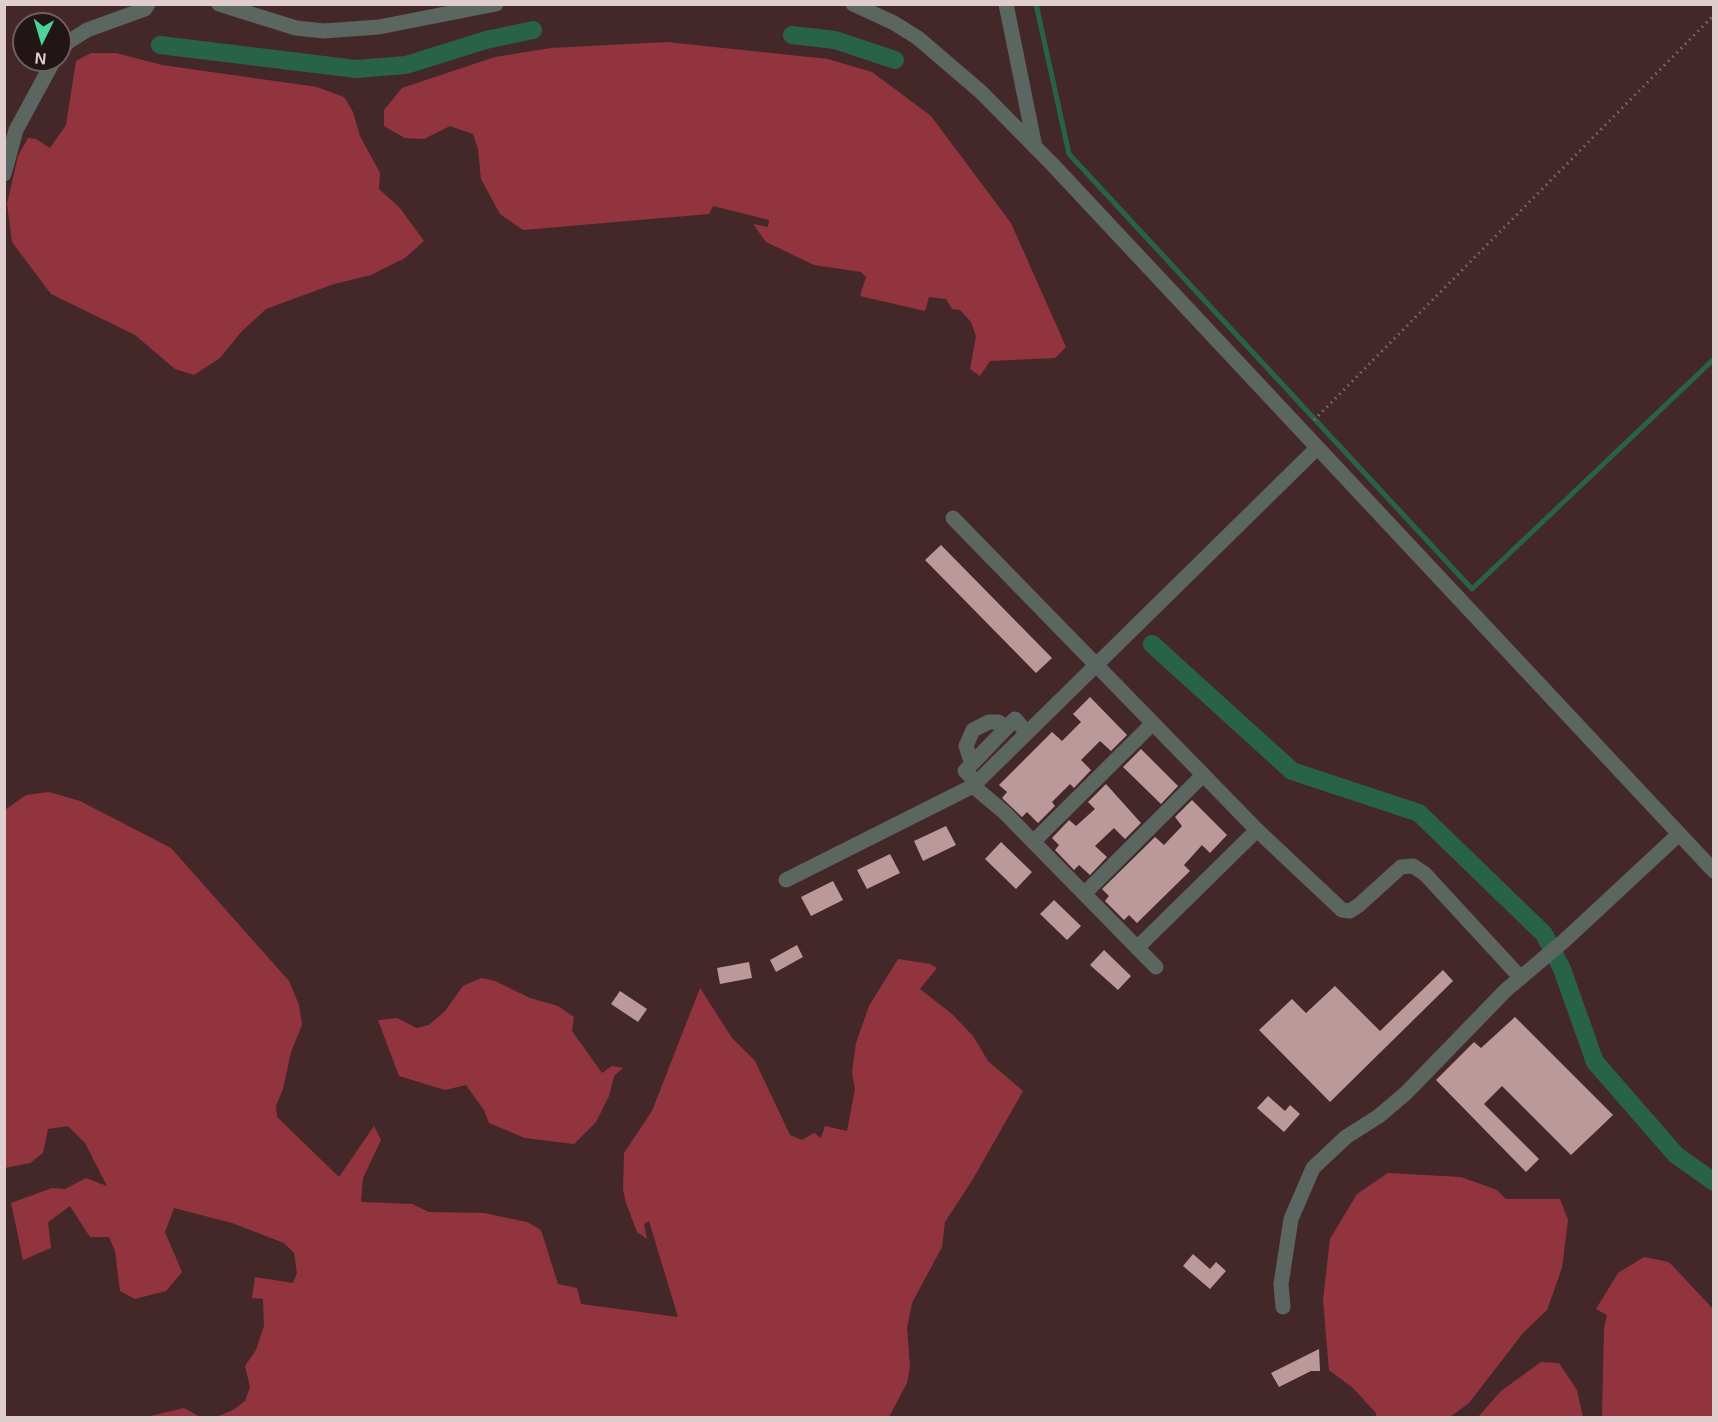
<!DOCTYPE html>
<style>
body{margin:0}
#map{position:relative;width:1718px;height:1422px;overflow:hidden;background:#442829;font-family:Arial,sans-serif}
canvas{display:block}
.frame{position:absolute;inset:0;border:6px solid #e0cdcd;pointer-events:none}
.north{position:absolute;left:12px;top:12px;width:60px;height:60px;box-sizing:border-box;background:#221515;border:2px solid #6e5f5f;border-radius:50%;rotate:185deg;font-size:16px;font-weight:700;line-height:24px;text-align:center;color:#e0cdcd}
.north::after{content:'';display:block;margin:auto;width:21px;height:27px;background:#4dd39a;clip-path:polygon(50% 0,100% 100%,50% 72%,0 100%)}
</style>
<div id="map">
<canvas width="1718" height="1422"></canvas>
<div class="frame"></div>
<div class="north">N</div>
</div>
<script>
const ctx = document.querySelector('canvas').getContext('2d');
ctx.lineJoin = 'round';
function paint(path, color) { ctx.fillStyle = color; ctx.fill(path, 'evenodd'); }
const toPath = rows => new Path2D(rows.map(r => 'M' + r).join(''));
function stroke(path, color, width, dash) { ctx.strokeStyle = color; ctx.lineWidth = width; ctx.lineCap = dash ? 'butt' : 'round'; ctx.setLineDash(dash || []); ctx.stroke(path); }
const forest = toPath([
 [667,42,828,59,872,72,931,116,1011,223,1066,347,1055,358,990,361,980,376,970,369,976,336,971,322,960,310,952,309,946,299,929,297,925,311,860,296,866,277,861,272,814,265,766,242,753,224,768,227,769,220,713,206,709,214,523,230,500,214,481,179,478,149,473,134,450,126,424,139,405,138,384,126,384,110,402,88,495,57,551,48],
 [91,53,116,53,162,65,317,87,344,97,353,112,360,136,380,173,379,189,400,208,424,241,405,258,371,275,334,284,266,309,241,332,220,358,194,375,175,369,135,335,51,294,12,242,7,204,18,156,28,138,36,139,50,148,66,125,76,61],
 [49,792,80,801,171,848,289,981,299,1005,302,1025,291,1052,283,1089,276,1106,277,1117,339,1177,374,1126,381,1140,363,1178,361,1202,412,1204,429,1212,484,1213,527,1222,541,1230,558,1284,577,1288,581,1304,678,1317,649,1221,644,1224,647,1239,637,1232,626,1203,623,1189,624,1153,652,1111,700,988,732,1038,755,1061,790,1135,802,1140,814,1133,821,1138,825,1126,847,1131,855,1089,852,1072,856,1043,869,1006,898,959,930,964,937,968,920,989,952,1014,973,1036,988,1061,1023,1091,973,1179,945,1222,942,1247,912,1303,907,1328,910,1367,907,1383,889,1417,216,1417,233,1410,245,1401,250,1387,245,1366,256,1350,264,1326,263,1299,252,1298,255,1277,293,1283,297,1273,294,1253,284,1243,232,1223,174,1208,165,1232,182,1272,166,1291,135,1299,120,1291,115,1251,109,1237,90,1237,70,1206,48,1222,51,1248,23,1260,11,1203,52,1188,65,1189,86,1178,107,1186,85,1143,68,1126,48,1129,43,1153,30,1163,5,1168,5,810,26,795],
 [481,978,495,981,530,998,558,1006,574,1017,572,1031,602,1073,612,1066,623,1068,614,1076,609,1096,596,1122,574,1144,525,1138,489,1123,484,1110,466,1085,445,1090,399,1076,378,1020,397,1018,417,1028,429,1025,445,1011,463,986],
 [1388,1173,1461,1177,1497,1190,1506,1199,1560,1199,1568,1220,1562,1268,1547,1310,1523,1333,1469,1403,1450,1417,1376,1417,1376,1413,1353,1388,1329,1370,1323,1300,1330,1239,1357,1194],
 [1644,1257,1669,1262,1713,1309,1713,1417,1602,1417,1604,1328,1607,1315,1596,1309,1618,1273],
 [1541,1362,1559,1363,1577,1390,1583,1417,1478,1417,1501,1391],
 [184,1408,200,1417,146,1417]
]);
const stream = toPath([
 [1036,4,1069,154,1472,589,1714,359]
]);
const canal = toPath([
 [792,35,835,40,895,60],
 [160,45,356,69,406,65,486,40,533,30],
 [1152,644,1292,771,1419,813,1544,934,1562,969,1595,1062,1676,1155,1714,1182]
]);
const building = toPath([
 [941,545,1052,658,1036,673,925,560],
 [1090,697,1127,735,1111,751,1100,741,1081,760,1091,770,1074,788,1070,784,1052,802,1055,806,1038,823,1027,812,1022,817,1002,798,1007,792,999,785,1052,732,1062,741,1081,722,1073,714],
 [1141,749,1178,786,1161,804,1123,767],
 [1106,784,1141,823,1125,839,1114,828,1095,846,1107,857,1090,875,1079,865,1074,870,1055,850,1059,845,1052,838,1069,820,1076,826,1095,809,1088,802],
 [1192,800,1227,835,1210,853,1202,845,1184,865,1190,871,1137,923,1129,915,1124,920,1105,901,1109,896,1102,889,1155,837,1164,845,1182,826,1175,817],
 [946,826,956,845,923,861,914,841],
 [1001,842,1032,872,1016,889,985,859],
 [890,854,900,873,867,889,857,870],
 [833,881,843,900,811,916,801,897],
 [1054,900,1081,926,1067,940,1040,914],
 [797,945,803,957,776,972,770,960],
 [1104,950,1131,976,1118,990,1090,965],
 [749,962,752,978,720,984,717,968],
 [1443,970,1453,981,1330,1102,1259,1030,1292,999,1306,1013,1335,986,1380,1031],
 [620,991,647,1009,638,1022,611,1004],
 [1515,1017,1613,1115,1571,1155,1502,1086,1484,1104,1539,1159,1526,1172,1436,1080,1474,1042,1481,1048],
 [1268,1096,1285,1111,1290,1105,1300,1114,1284,1132,1257,1108],
 [1193,1254,1210,1269,1216,1262,1226,1271,1210,1289,1183,1266],
 [1319,1349,1320,1371,1311,1371,1279,1387,1271,1373]
]);
const path = toPath([
 [1314,420,1714,15]
]);
const minor = toPath([
 [1006,4,1035,147],
 [60,51,68,42,87,30,145,9,148,4],
 [4,174,16,130,54,60],
 [953,518,1257,830,1342,910,1350,911,1359,905,1401,867,1413,866,1425,874,1520,977],
 [972,764,966,746,973,730,989,722,998,722,1007,727],
 [976,782,965,771,1015,719,1027,733],
 [973,786,1004,812,1156,967],
 [1033,842,1152,724],
 [786,880,973,786,1317,448],
 [1084,894,1203,775],
 [1137,948,1257,830],
 [1283,1307,1281,1284,1291,1219,1313,1168,1346,1137,1379,1116,1406,1093,1506,990,1564,941,1679,834]
]);
const tertiary = toPath([
 [219,4,296,28,324,31,379,27,496,4],
 [853,4,894,23,918,38,981,92,1052,164,1714,871]
]);
paint(forest, '#92343d');
stroke(stream, '#286349', 5);
stroke(canal, '#286349', 18);
paint(building, '#bb9899');
stroke(path, '#836b6b', 3, [1.5, 4.5]);
stroke(minor, '#5a665f', 15);
stroke(tertiary, '#5a665f', 15);
</script>
